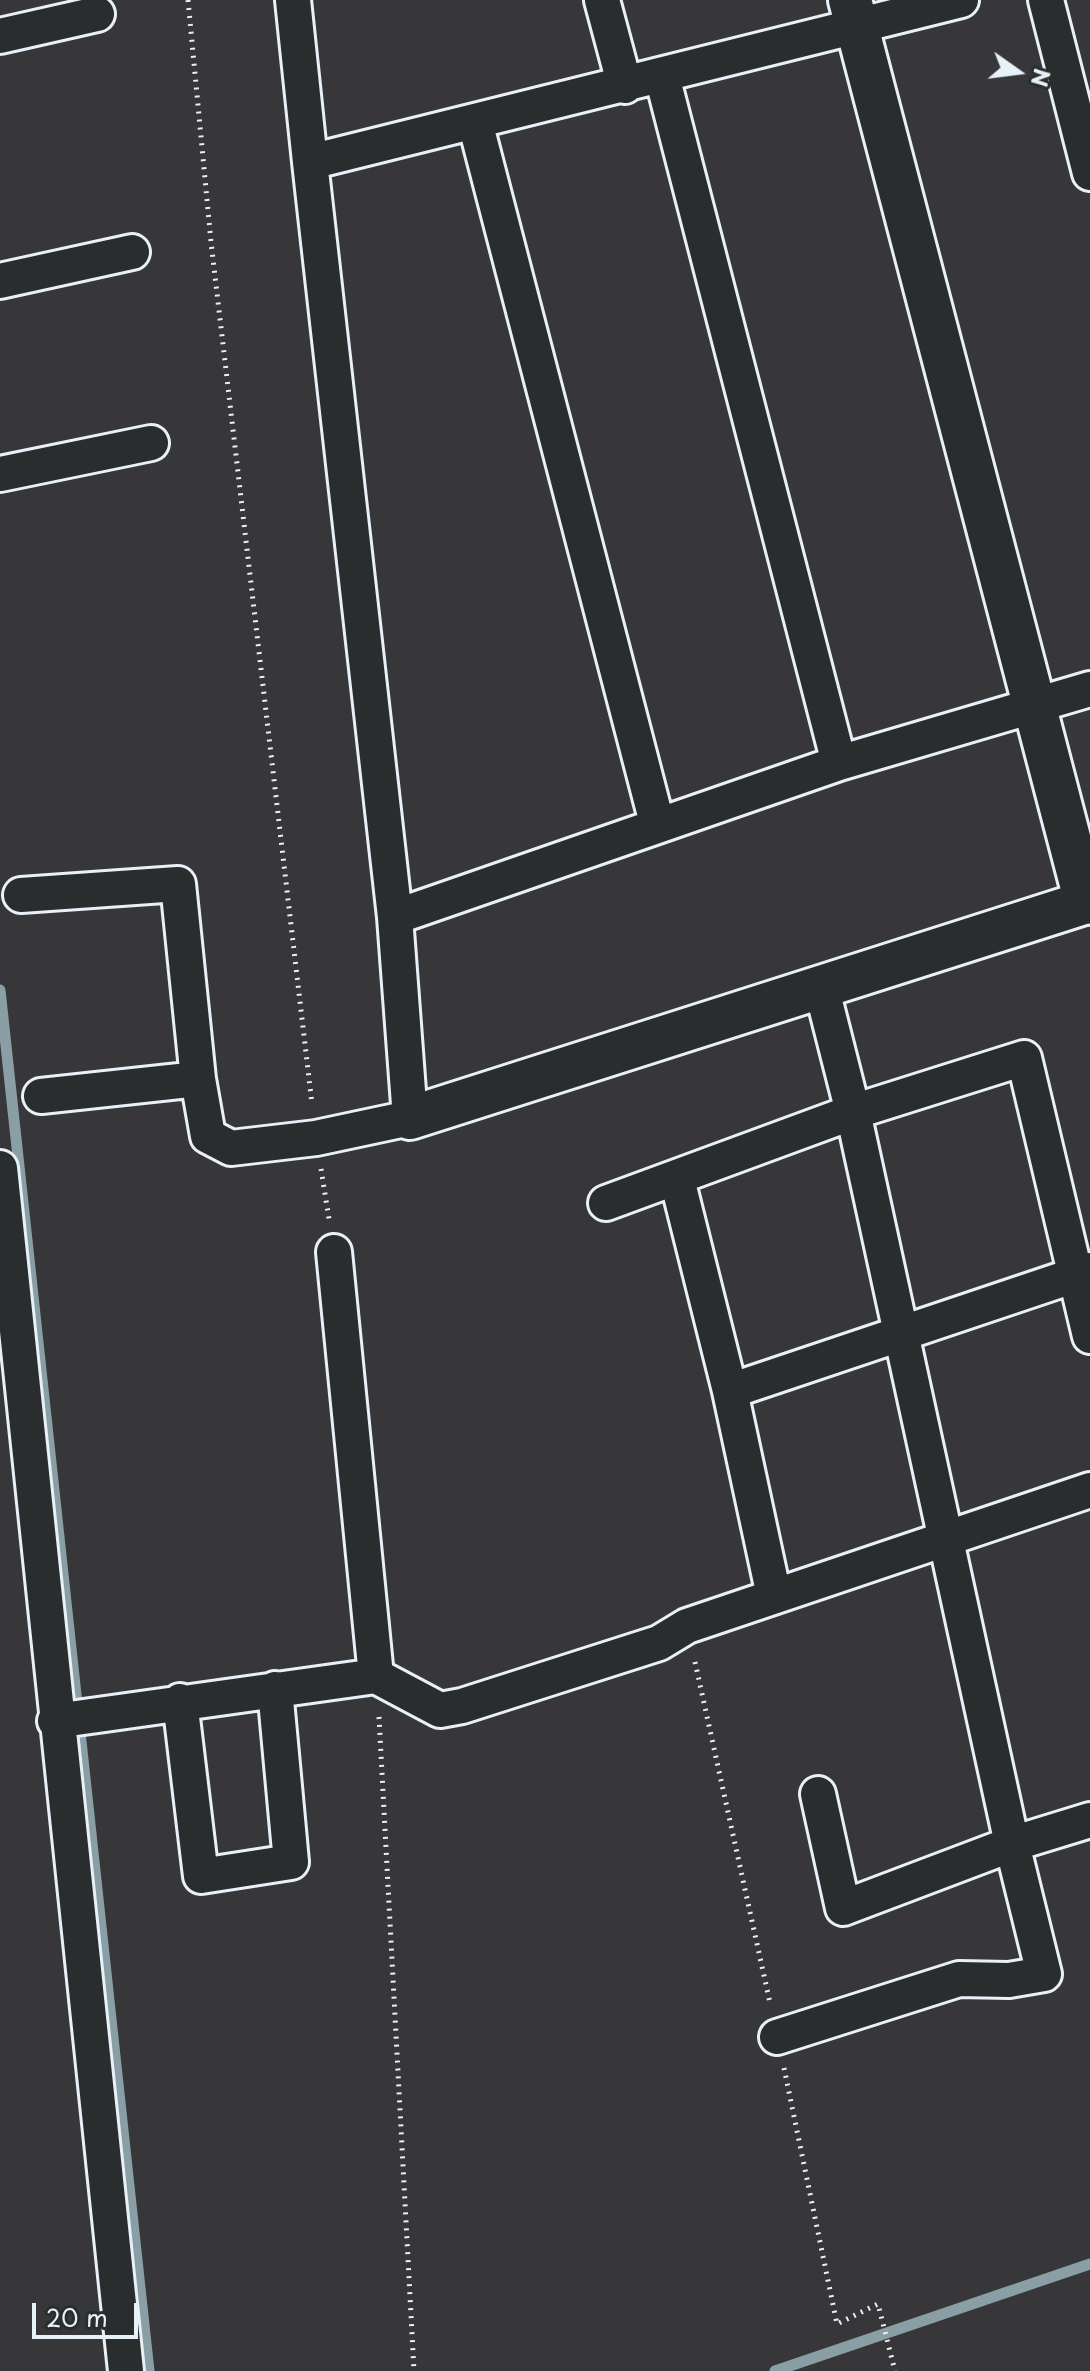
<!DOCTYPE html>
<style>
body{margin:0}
#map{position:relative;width:1090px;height:2371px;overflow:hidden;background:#37373a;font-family:"Playpen Sans",sans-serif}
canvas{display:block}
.north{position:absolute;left:978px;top:32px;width:80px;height:80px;-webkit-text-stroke:6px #2a2d2e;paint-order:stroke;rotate:104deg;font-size:22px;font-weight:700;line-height:32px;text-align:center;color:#e8f1f8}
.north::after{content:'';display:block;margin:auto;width:28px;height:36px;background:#e8f1f8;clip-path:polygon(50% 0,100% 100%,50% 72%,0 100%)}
.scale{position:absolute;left:32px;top:2303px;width:106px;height:36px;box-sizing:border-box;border:4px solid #e8f1f8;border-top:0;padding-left:10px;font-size:24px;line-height:28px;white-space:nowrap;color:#e8f1f8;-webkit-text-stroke:6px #2a2d2e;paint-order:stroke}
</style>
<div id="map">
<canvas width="1090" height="2371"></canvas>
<div class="north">N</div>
<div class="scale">20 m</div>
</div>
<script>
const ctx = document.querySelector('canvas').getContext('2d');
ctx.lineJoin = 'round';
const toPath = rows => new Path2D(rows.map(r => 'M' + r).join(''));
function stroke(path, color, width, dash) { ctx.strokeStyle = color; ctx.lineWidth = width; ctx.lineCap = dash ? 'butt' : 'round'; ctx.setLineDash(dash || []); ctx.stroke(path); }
const stream = toPath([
 [0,990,149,2371],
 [775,2371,1090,2264]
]);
const path = toPath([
 [188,0,211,242,312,1104],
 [321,1169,329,1219],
 [695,1662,770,2003],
 [379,1717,414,2371],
 [784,2068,837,2324,878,2304,895,2371]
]);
const minor = toPath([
 [293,0,310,162],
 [602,0,625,86],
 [1046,0,1090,173],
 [0,36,97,14],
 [662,76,839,763],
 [475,122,657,823],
 [0,281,132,252],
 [0,474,151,443],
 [21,895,178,884,198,1079,208,1136,231,1148,316,1138,410,1118,395,917,310,162,961,0],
 [395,917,839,763,1090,689],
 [41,1096,198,1079],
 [0,1168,126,2371],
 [677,1179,730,1391,774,1596],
 [606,1203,853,1112,1024,1058,1090,1336],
 [334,1252,376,1676],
 [730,1391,1090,1270],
 [180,1701,201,1876,291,1862,275,1689],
 [55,1721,376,1676,440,1710,462,1706,659,1643,687,1626,1090,1490],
 [818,1794,843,1908,1012,1844,1090,1820],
 [777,2037,959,1979,1009,1980,1044,1974,1012,1844,853,1112,821,986]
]);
const tertiary = toPath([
 [850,0,1086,903],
 [410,1118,1090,901]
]);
stroke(stream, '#8a9ea6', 11);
stroke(minor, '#e8f1f8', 40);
stroke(tertiary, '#e8f1f8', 48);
stroke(path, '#e8f1f8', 5, [2, 6]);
stroke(minor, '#2a2d2e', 34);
stroke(tertiary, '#2a2d2e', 42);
</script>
